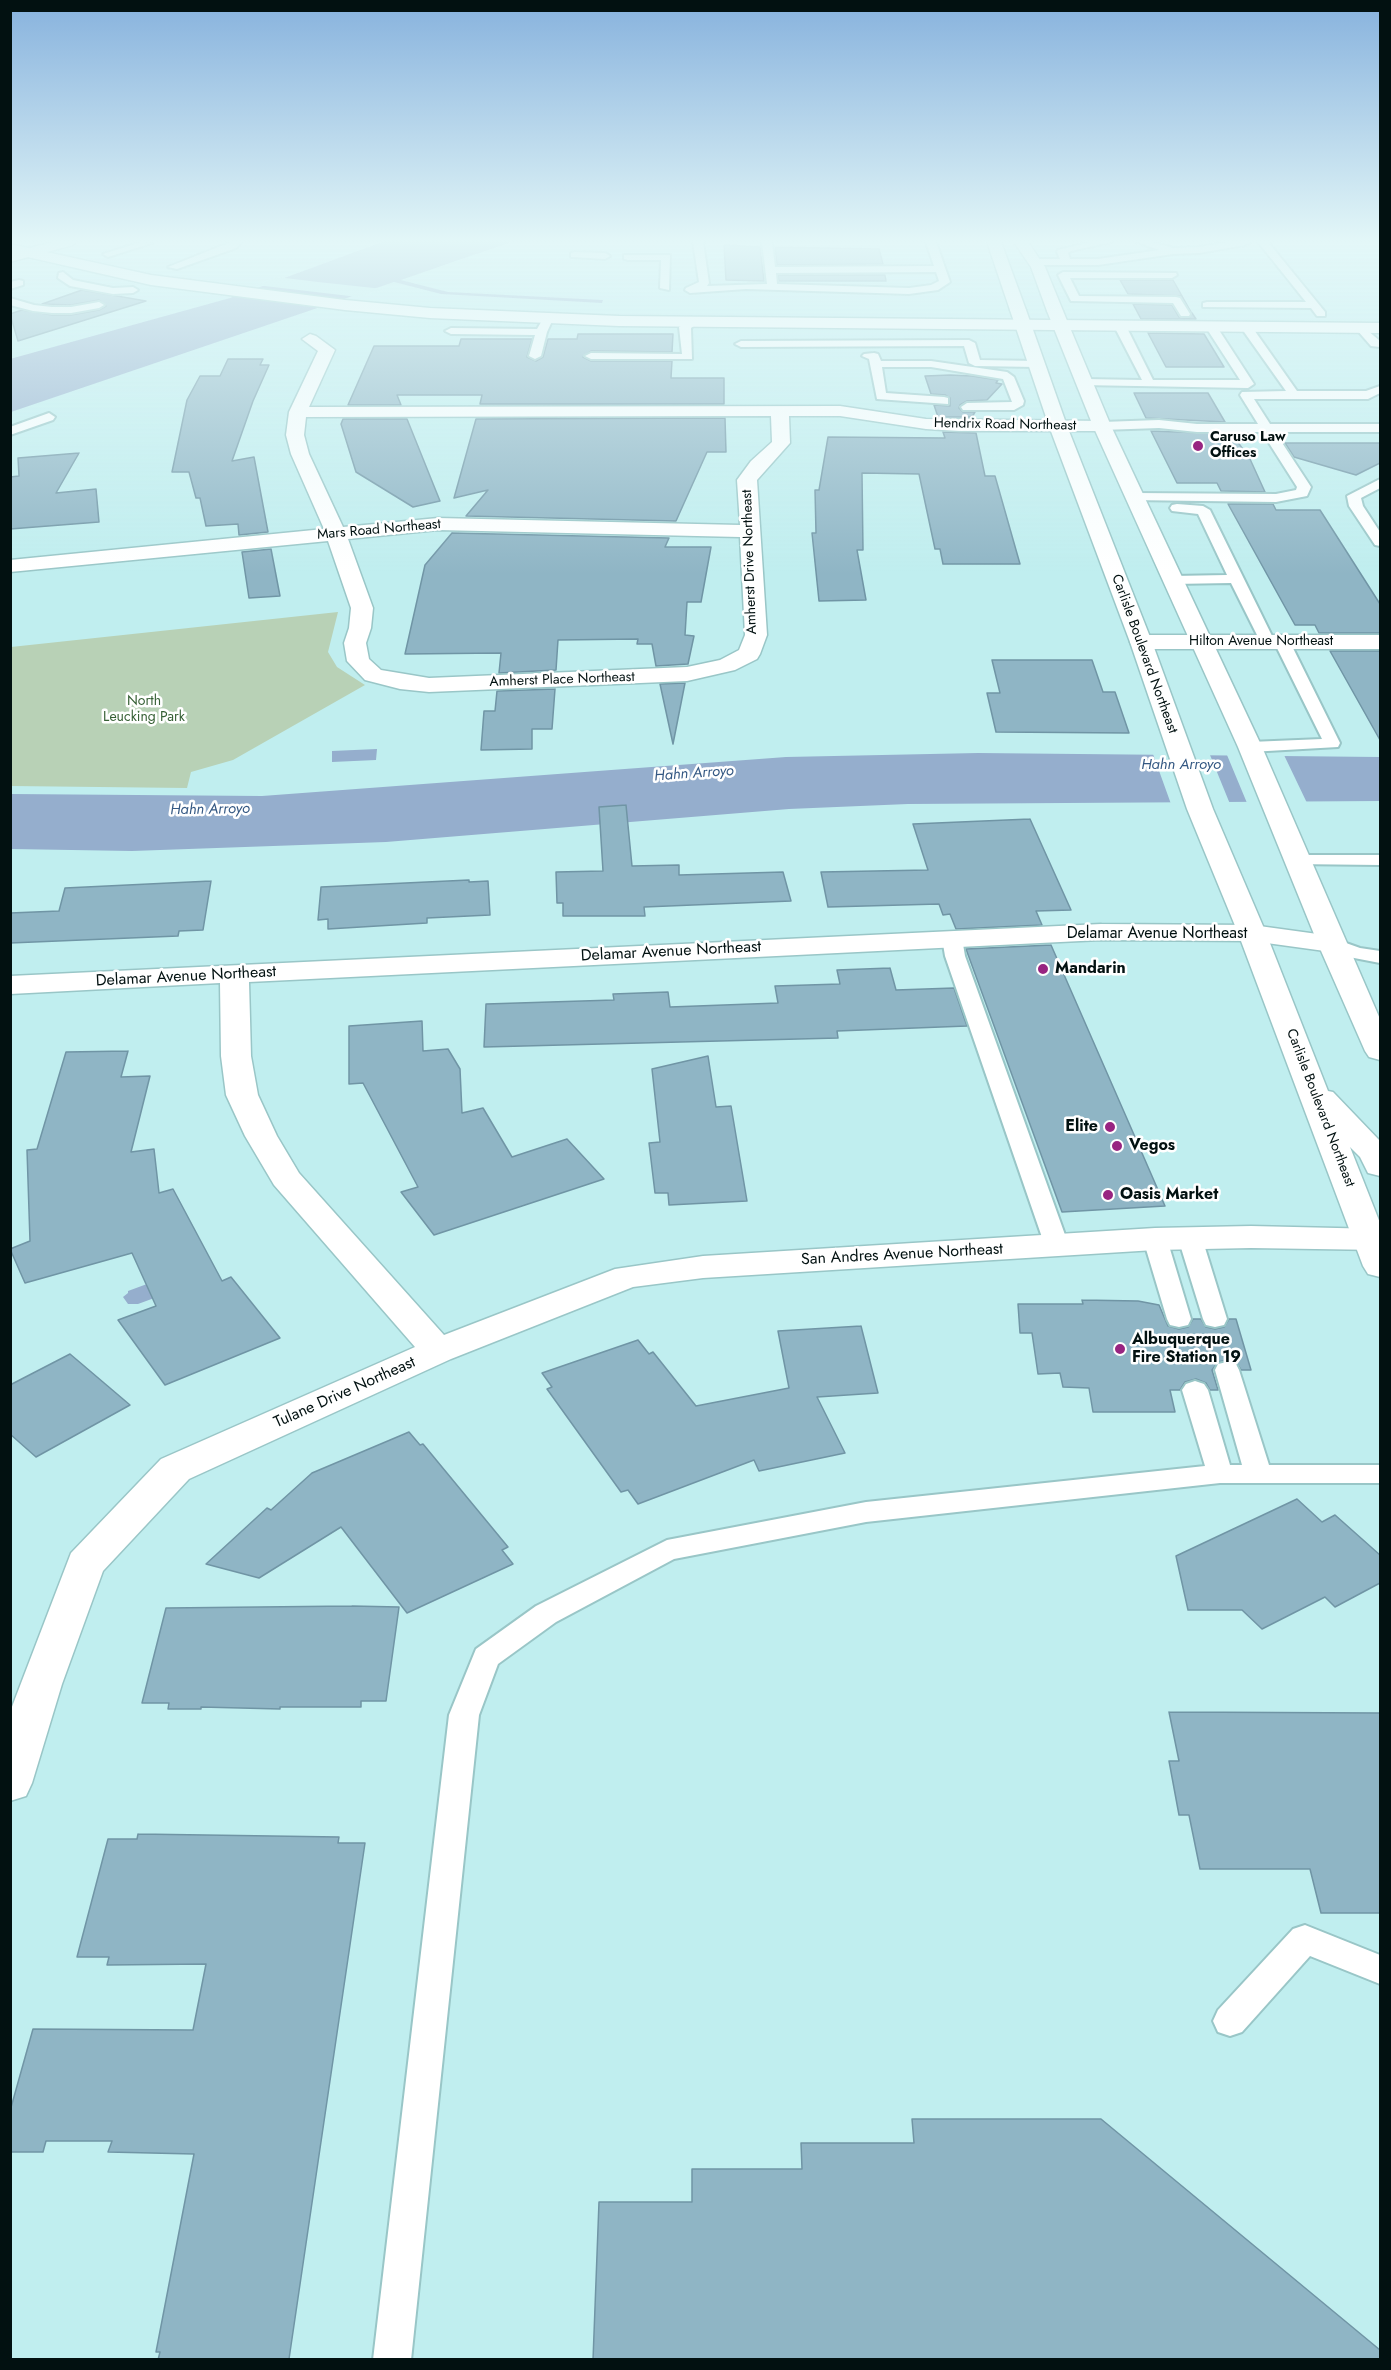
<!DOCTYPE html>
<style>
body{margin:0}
#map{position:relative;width:1391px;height:2370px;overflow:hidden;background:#c0eeef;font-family:Jost,sans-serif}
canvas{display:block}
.frame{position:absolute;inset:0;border:12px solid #021111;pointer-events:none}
</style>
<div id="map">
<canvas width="1391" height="2370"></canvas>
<div class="frame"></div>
</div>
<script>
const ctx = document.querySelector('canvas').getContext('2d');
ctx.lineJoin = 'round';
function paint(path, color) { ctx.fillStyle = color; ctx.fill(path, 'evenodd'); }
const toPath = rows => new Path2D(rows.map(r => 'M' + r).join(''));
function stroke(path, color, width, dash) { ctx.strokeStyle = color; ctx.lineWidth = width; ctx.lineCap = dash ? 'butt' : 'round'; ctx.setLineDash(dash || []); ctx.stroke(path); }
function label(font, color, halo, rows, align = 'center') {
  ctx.font = font + ' Jost,sans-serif'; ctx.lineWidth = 5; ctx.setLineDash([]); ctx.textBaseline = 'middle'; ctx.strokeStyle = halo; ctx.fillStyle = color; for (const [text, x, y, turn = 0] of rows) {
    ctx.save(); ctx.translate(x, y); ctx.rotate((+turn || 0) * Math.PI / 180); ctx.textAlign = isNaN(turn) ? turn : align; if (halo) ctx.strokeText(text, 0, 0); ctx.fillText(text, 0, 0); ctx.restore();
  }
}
const green = toPath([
 [338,612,328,652,337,667,365,685,233,760,191,772,187,788,11,786,11,647]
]);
const water = toPath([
 [382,242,511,242,401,280,448,292,603,300,602,303,441,294,394,282,11,412,10,359,230,298],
 [377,749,376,760,332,762,332,751],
 [978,753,1380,757,1380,801,908,804,789,809,386,842,132,851,11,849,11,794,262,796,786,757],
 [166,1277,176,1290,138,1304,128,1304,123,1297,128,1293,128,1291]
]);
const pier = toPath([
 [277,277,318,282,383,289,358,297,256,285],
 [1153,754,1210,755,1230,804,1171,804],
 [1227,755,1284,755,1307,803,1247,803]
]);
const building = toPath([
 [724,245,760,247,764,281,726,280,724,245],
 [775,247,879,249,883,264,777,265,775,247],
 [778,275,885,275,886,281,779,281,778,275],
 [1120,280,1173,280,1191,312,1181,296,1128,294,1120,280],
 [82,290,146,301,18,341,10,314,22,310,52,315,71,315,99,310,106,306,99,300,71,305,42,304,82,290],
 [1133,304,1172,305,1179,317,1189,318,1192,313,1196,319,1141,319,1133,304],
 [1148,333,1204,334,1224,367,1166,367,1148,333],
 [578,334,673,334,672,352,591,351,583,357,591,361,672,361,671,378,724,378,724,404,480,404,482,395,397,395,401,405,348,405,374,346,459,346,461,339,532,339,527,357,536,361,543,357,548,339,577,339,578,334],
 [228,359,263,359,260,365,269,365,253,401,232,461,254,457,268,532,239,535,238,524,206,526,200,498,196,498,189,472,172,472,187,400,200,376,220,376,228,359],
 [950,375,972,376,998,380,996,383,1002,384,987,400,967,401,960,405,959,408,963,412,975,412,972,417,938,417,934,405,950,406,950,398,945,395,931,394,925,376,950,375],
 [1134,393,1208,393,1225,422,1146,418,1134,393],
 [725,418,726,452,707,452,676,521,466,516,488,490,454,498,476,419,725,418],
 [343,419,407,419,440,501,413,507,356,472,341,424,343,419],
 [1151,431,1232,434,1250,459,1265,492,1221,491,1217,483,1177,483,1151,431],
 [943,432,976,433,985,476,995,476,1020,564,943,564,940,549,935,549,919,474,862,473,863,550,857,550,866,600,819,601,812,533,816,533,815,490,819,490,828,437,945,438,943,432],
 [1285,443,1380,443,1380,463,1356,475,1294,457,1285,443],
 [79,453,56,493,96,489,99,522,10,529,10,477,19,476,18,458,79,453],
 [1228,504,1273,504,1276,510,1320,510,1380,604,1380,633,1319,633,1315,625,1295,625,1228,504],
 [452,533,669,538,665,547,711,547,701,602,687,602,685,635,694,636,688,664,656,666,652,644,637,644,638,639,558,640,556,670,499,673,501,653,405,654,425,565,452,533],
 [271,549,280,596,249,598,242,552,271,549],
 [1330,651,1380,651,1380,740,1330,651],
 [992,660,1092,660,1103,692,1115,692,1129,733,996,732,987,693,1000,693,992,660],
 [685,683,673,744,660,684,685,683],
 [555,689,552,729,532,729,532,749,481,750,484,711,495,711,497,691,555,689],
 [626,805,632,866,679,865,679,875,783,872,791,901,644,907,645,916,563,916,563,903,557,903,556,872,603,871,599,807,626,805],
 [1030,819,1071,910,1036,911,1042,925,956,929,950,914,943,915,939,904,828,907,821,872,928,870,913,824,1030,819],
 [469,880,469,882,488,881,490,915,427,918,427,923,328,929,328,919,318,920,321,887,469,880],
 [211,881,203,930,179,931,178,936,10,943,10,913,59,911,65,888,211,881],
 [1051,945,1135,1137,1165,1206,1062,1212,966,949,1051,945],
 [890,968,896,990,954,988,967,1026,837,1031,838,1038,484,1047,486,1004,614,1000,613,994,668,992,670,1007,778,1003,775,986,840,984,837,970,890,968],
 [422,1021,423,1051,448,1049,460,1069,462,1113,483,1108,512,1157,567,1139,604,1179,434,1235,401,1192,418,1187,363,1083,349,1084,349,1026,422,1021],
 [128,1051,121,1077,150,1076,131,1152,154,1149,159,1193,173,1189,222,1281,231,1277,280,1338,165,1385,118,1320,156,1306,132,1253,25,1283,10,1249,30,1241,27,1150,37,1149,66,1052,128,1051],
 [708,1056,716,1107,731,1106,747,1201,669,1205,668,1193,655,1193,649,1143,660,1142,652,1069,708,1056],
 [1082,1300,1138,1301,1159,1305,1168,1326,1179,1329,1188,1327,1193,1319,1201,1319,1206,1327,1215,1329,1224,1327,1229,1319,1236,1319,1251,1370,1241,1370,1236,1362,1227,1360,1218,1362,1212,1370,1218,1390,1210,1390,1206,1383,1196,1379,1185,1382,1180,1390,1170,1390,1175,1412,1093,1412,1089,1388,1063,1387,1060,1373,1038,1374,1032,1333,1020,1333,1018,1304,1083,1304,1082,1300],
 [861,1326,878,1393,817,1397,845,1453,759,1471,754,1460,638,1504,628,1490,621,1492,547,1389,552,1387,542,1373,638,1340,649,1354,653,1352,696,1406,789,1388,778,1331,861,1326],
 [70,1354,130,1405,36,1457,10,1434,10,1385,70,1354],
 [409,1432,420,1445,423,1444,508,1547,502,1550,513,1564,407,1613,341,1527,259,1578,206,1564,267,1508,271,1510,312,1473,409,1432],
 [1297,1499,1322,1522,1335,1515,1380,1555,1380,1583,1335,1607,1325,1597,1262,1629,1242,1610,1188,1610,1176,1556,1297,1499],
 [352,1606,399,1607,386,1701,361,1701,361,1707,280,1707,280,1709,201,1707,201,1709,168,1709,169,1703,142,1703,166,1608,352,1606],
 [1169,1712,1380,1713,1380,1913,1321,1913,1310,1869,1200,1869,1189,1815,1179,1815,1169,1761,1179,1761,1169,1712],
 [138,1834,339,1837,338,1843,365,1843,289,2359,158,2360,160,2352,156,2352,194,2154,108,2152,112,2141,46,2141,43,2152,10,2152,10,2111,33,2029,193,2030,206,1964,107,1965,109,1957,77,1957,108,1839,137,1839,138,1834],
 [912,2119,1101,2119,1380,2350,1380,2360,593,2360,599,2202,692,2202,692,2169,802,2169,801,2143,914,2143,912,2119]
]);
const lane = toPath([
 [141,242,152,243,108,257,103,254,141,242],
 [231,242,242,242,236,248,177,269,168,267,231,242],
 [693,242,703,242,709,283,707,286,767,284,762,242,772,242,775,267,934,266,926,242,936,242,950,282,938,290,909,294,746,289,690,293,685,290,686,288,699,282,693,242],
 [936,272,939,281,931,285,909,288,777,284,776,273,936,272],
 [1091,242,1111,242,1071,251,1068,253,1070,259,1098,259,1159,250,1137,242,1152,242,1173,248,1199,247,1229,242,1250,242,1245,245,1199,253,1173,254,1098,265,1035,265,1030,262,1035,259,1060,259,1057,252,1058,250,1091,242],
 [1258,242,1268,242,1325,312,1325,316,1317,316,1311,308,1203,307,1203,303,1207,302,1306,302,1258,242],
 [575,252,605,253,610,256,605,259,571,257,571,253,575,252],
 [624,255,670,255,669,290,660,288,661,260,628,260,624,259,624,255],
 [63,272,73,280,113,288,133,287,138,290,133,293,113,294,70,286,58,278,59,273,63,272],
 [1063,272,1176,273,1177,275,1172,278,1070,278,1079,296,1176,297,1180,298,1190,314,1189,316,1181,316,1173,303,1071,301,1058,275,1063,272],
 [19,280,23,281,23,285,10,289,10,282,19,280],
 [10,298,34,305,52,307,71,307,99,302,104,305,99,308,71,313,52,313,33,311,10,305,10,298],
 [548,316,553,319,547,332,541,356,535,359,529,356,535,335,451,334,445,331,451,328,537,329,544,317,548,316],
 [694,319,699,322,691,328,692,359,591,359,585,356,591,353,682,354,679,327,694,319],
 [1121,325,1127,328,1153,380,1240,380,1207,329,1209,327,1217,327,1254,384,1248,388,1081,385,1081,381,1085,379,1142,380,1115,328,1121,325],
 [1361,325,1380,341,1380,347,1371,346,1357,330,1355,328,1361,325],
 [1248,326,1252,327,1297,391,1366,391,1380,386,1380,393,1368,399,1254,399,1270,424,1380,424,1380,432,1275,432,1311,487,1307,496,1276,502,1129,500,1127,497,1129,494,1134,493,1276,494,1296,490,1297,487,1262,432,1197,432,1159,428,1102,430,1096,426,1102,422,1159,420,1197,424,1258,424,1240,395,1242,392,1286,391,1242,329,1248,326],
 [969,340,975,343,980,360,1037,361,1043,364,1037,367,975,366,969,363,964,346,741,347,735,344,741,341,969,340],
 [874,353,878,354,881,361,931,361,1007,372,1014,377,1024,401,1023,405,1014,410,963,410,961,407,967,403,1012,402,1003,379,931,367,882,367,886,393,944,397,948,398,948,404,877,399,869,359,862,356,864,354,874,353],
 [49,413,55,417,53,420,10,435,10,427,49,413],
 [1380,479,1380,488,1361,498,1363,506,1380,532,1380,546,1375,545,1349,506,1347,496,1380,479],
 [1177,504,1203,506,1210,510,1275,642,1282,637,1290,642,1340,743,1338,747,1250,752,1242,747,1250,742,1322,739,1274,642,1267,647,1262,645,1231,583,1173,584,1166,580,1173,576,1227,575,1198,514,1172,511,1170,508,1172,505,1177,504],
 [1296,855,1380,855,1380,865,1290,864,1287,860,1290,856,1296,855],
 [952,932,959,934,962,938,965,956,1069,1246,1065,1251,1057,1253,1049,1251,1045,1246,945,956,942,938,945,934,952,932],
 [1332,938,1360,948,1380,951,1380,963,1349,957,1325,948,1322,944,1325,940,1332,938],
 [1190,1231,1198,1233,1202,1238,1227,1319,1224,1325,1215,1327,1206,1325,1203,1319,1178,1238,1182,1233,1190,1231],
 [1155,1232,1163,1234,1167,1239,1191,1319,1188,1325,1179,1327,1170,1325,1167,1319,1143,1239,1147,1234,1155,1232],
 [1227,1362,1236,1364,1239,1370,1269,1465,1380,1465,1380,1483,1220,1483,866,1522,674,1559,556,1622,498,1664,479,1715,411,2360,373,2360,449,1715,476,1649,536,1606,667,1540,866,1502,1205,1466,1182,1390,1186,1384,1195,1381,1204,1384,1208,1390,1230,1465,1242,1465,1215,1370,1218,1364,1227,1362],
 [1305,1925,1380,1955,1380,1984,1310,1956,1242,2032,1230,2036,1218,2032,1213,2021,1218,2010,1293,1929,1305,1925]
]);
const street = toPath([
 [53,242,75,242,73,245,10,262,10,253,53,242],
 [987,242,1001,242,1026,310,1024,313,1012,313,1010,310,987,242],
 [1014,242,1028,242,1045,267,1063,311,1061,314,1049,314,1047,311,1031,267,1014,242],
 [310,334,316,336,335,350,309,407,840,406,926,419,1102,421,1108,422,1111,426,1108,430,1102,431,959,431,926,429,840,416,789,416,790,443,757,480,767,635,760,654,757,659,735,670,687,681,429,692,400,689,365,680,347,661,344,643,349,628,351,608,328,541,10,572,10,560,324,529,291,454,286,435,289,412,318,351,302,339,310,334],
 [771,416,772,442,751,461,737,480,740,525,438,518,343,527,309,454,304,435,306,417,771,416],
 [438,530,740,537,745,635,739,650,720,660,687,667,429,678,381,670,369,659,366,643,371,628,373,608,348,539,438,530],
 [1141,635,1380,635,1380,649,1141,649,1133,647,1130,642,1133,637,1141,635],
 [1101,924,1252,925,1332,936,1342,938,1346,944,1342,950,1332,952,1252,941,1101,940,249,982,251,1056,258,1095,277,1136,299,1173,444,1335,615,1269,703,1256,1155,1228,1251,1226,1380,1229,1380,1250,1251,1248,1155,1250,703,1278,633,1287,451,1359,189,1479,103,1571,62,1684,32,1783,26,1796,10,1801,10,1712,71,1553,161,1459,415,1347,274,1185,245,1136,226,1095,221,1056,220,983,10,994,10,976,1101,924]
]);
const secondary = toPath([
 [1018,305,1026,310,1067,426,1152,642,1213,809,1266,933,1328,1091,1333,1092,1380,1141,1380,1176,1368,1173,1360,1157,1350,1147,1380,1223,1380,1277,1368,1274,1363,1266,1238,933,1187,809,1130,642,1049,426,1010,310,1018,305],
 [1055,306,1063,311,1111,426,1262,747,1380,1019,1380,1060,1369,1057,1365,1051,1318,944,1238,747,1093,426,1047,311,1055,306]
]);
const primary = toPath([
 [10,244,151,275,345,300,430,308,619,316,1380,323,1380,333,619,326,430,318,345,310,151,285,10,253,10,244]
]);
const markers = [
 [1198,446,6,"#982481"],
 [1043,969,6,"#982481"],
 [1110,1127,6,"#982481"],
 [1117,1146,6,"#982481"],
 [1108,1195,6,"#982481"],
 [1120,1349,6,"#982481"]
];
const farStreetnames = [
 ["Hendrix Road Northeast",1005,425,1],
 ["Mars Road Northeast",379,530,-5],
 ["Amherst Drive Northeast",750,562,-92],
 ["Hilton Avenue Northeast",1261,642],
 ["Carlisle Boulevard Northeast",1144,654,70],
 ["Amherst Place Northeast",562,680,-2],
 ["Carlisle Boulevard Northeast",1320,1108,69]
];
const farPoinames = [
 ["Caruso Law",1210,438],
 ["Offices",1210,454]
];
const farParknames = [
 ["North",144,702],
 ["Leucking Park",144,718]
];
const farWaternames = [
 ["Hahn Arroyo",1181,765],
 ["Hahn Arroyo",694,774,-4],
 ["Hahn Arroyo",210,810,-1]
];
const streetNames = [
 ["Delamar Avenue Northeast",1157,934],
 ["Delamar Avenue Northeast",671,952,-3],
 ["Delamar Avenue Northeast",186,977,-3],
 ["San Andres Avenue Northeast",902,1255,-3],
 ["Tulane Drive Northeast",345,1393,-24]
];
const poiNames = [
 ["Mandarin",1055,969],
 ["Elite",1098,1127,"right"],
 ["Vegos",1129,1146],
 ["Oasis Market",1120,1195],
 ["Albuquerque",1132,1340],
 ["Fire Station 19",1132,1358]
];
paint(green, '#b8d1b6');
paint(water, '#95aecd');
paint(pier, '#c0eeef');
paint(building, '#8fb5c5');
stroke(building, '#7095a5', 1.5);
stroke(lane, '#99c6c7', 4);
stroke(street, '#99c6c7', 3);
stroke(secondary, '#99c6c7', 3);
stroke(primary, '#99c6c7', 3);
paint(lane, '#fff');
paint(street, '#fff');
paint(secondary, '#fff');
paint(primary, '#fff');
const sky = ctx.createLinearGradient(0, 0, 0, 574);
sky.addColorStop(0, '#87b2dd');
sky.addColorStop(0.42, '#e3f7f8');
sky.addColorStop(1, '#e3f7f800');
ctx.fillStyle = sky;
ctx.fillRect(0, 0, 1391, 574);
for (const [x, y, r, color] of markers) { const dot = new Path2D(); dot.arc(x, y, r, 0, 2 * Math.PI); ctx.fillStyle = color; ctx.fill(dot); stroke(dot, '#fff', 2); }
label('14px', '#021111', '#fff', farStreetnames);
label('bold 14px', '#021111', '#fff', farPoinames, 'left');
label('14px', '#355f34', '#fff', farParknames);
label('italic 15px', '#345883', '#fff', farWaternames);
label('16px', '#021111', '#fff', streetNames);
label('bold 16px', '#021111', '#fff', poiNames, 'left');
</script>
